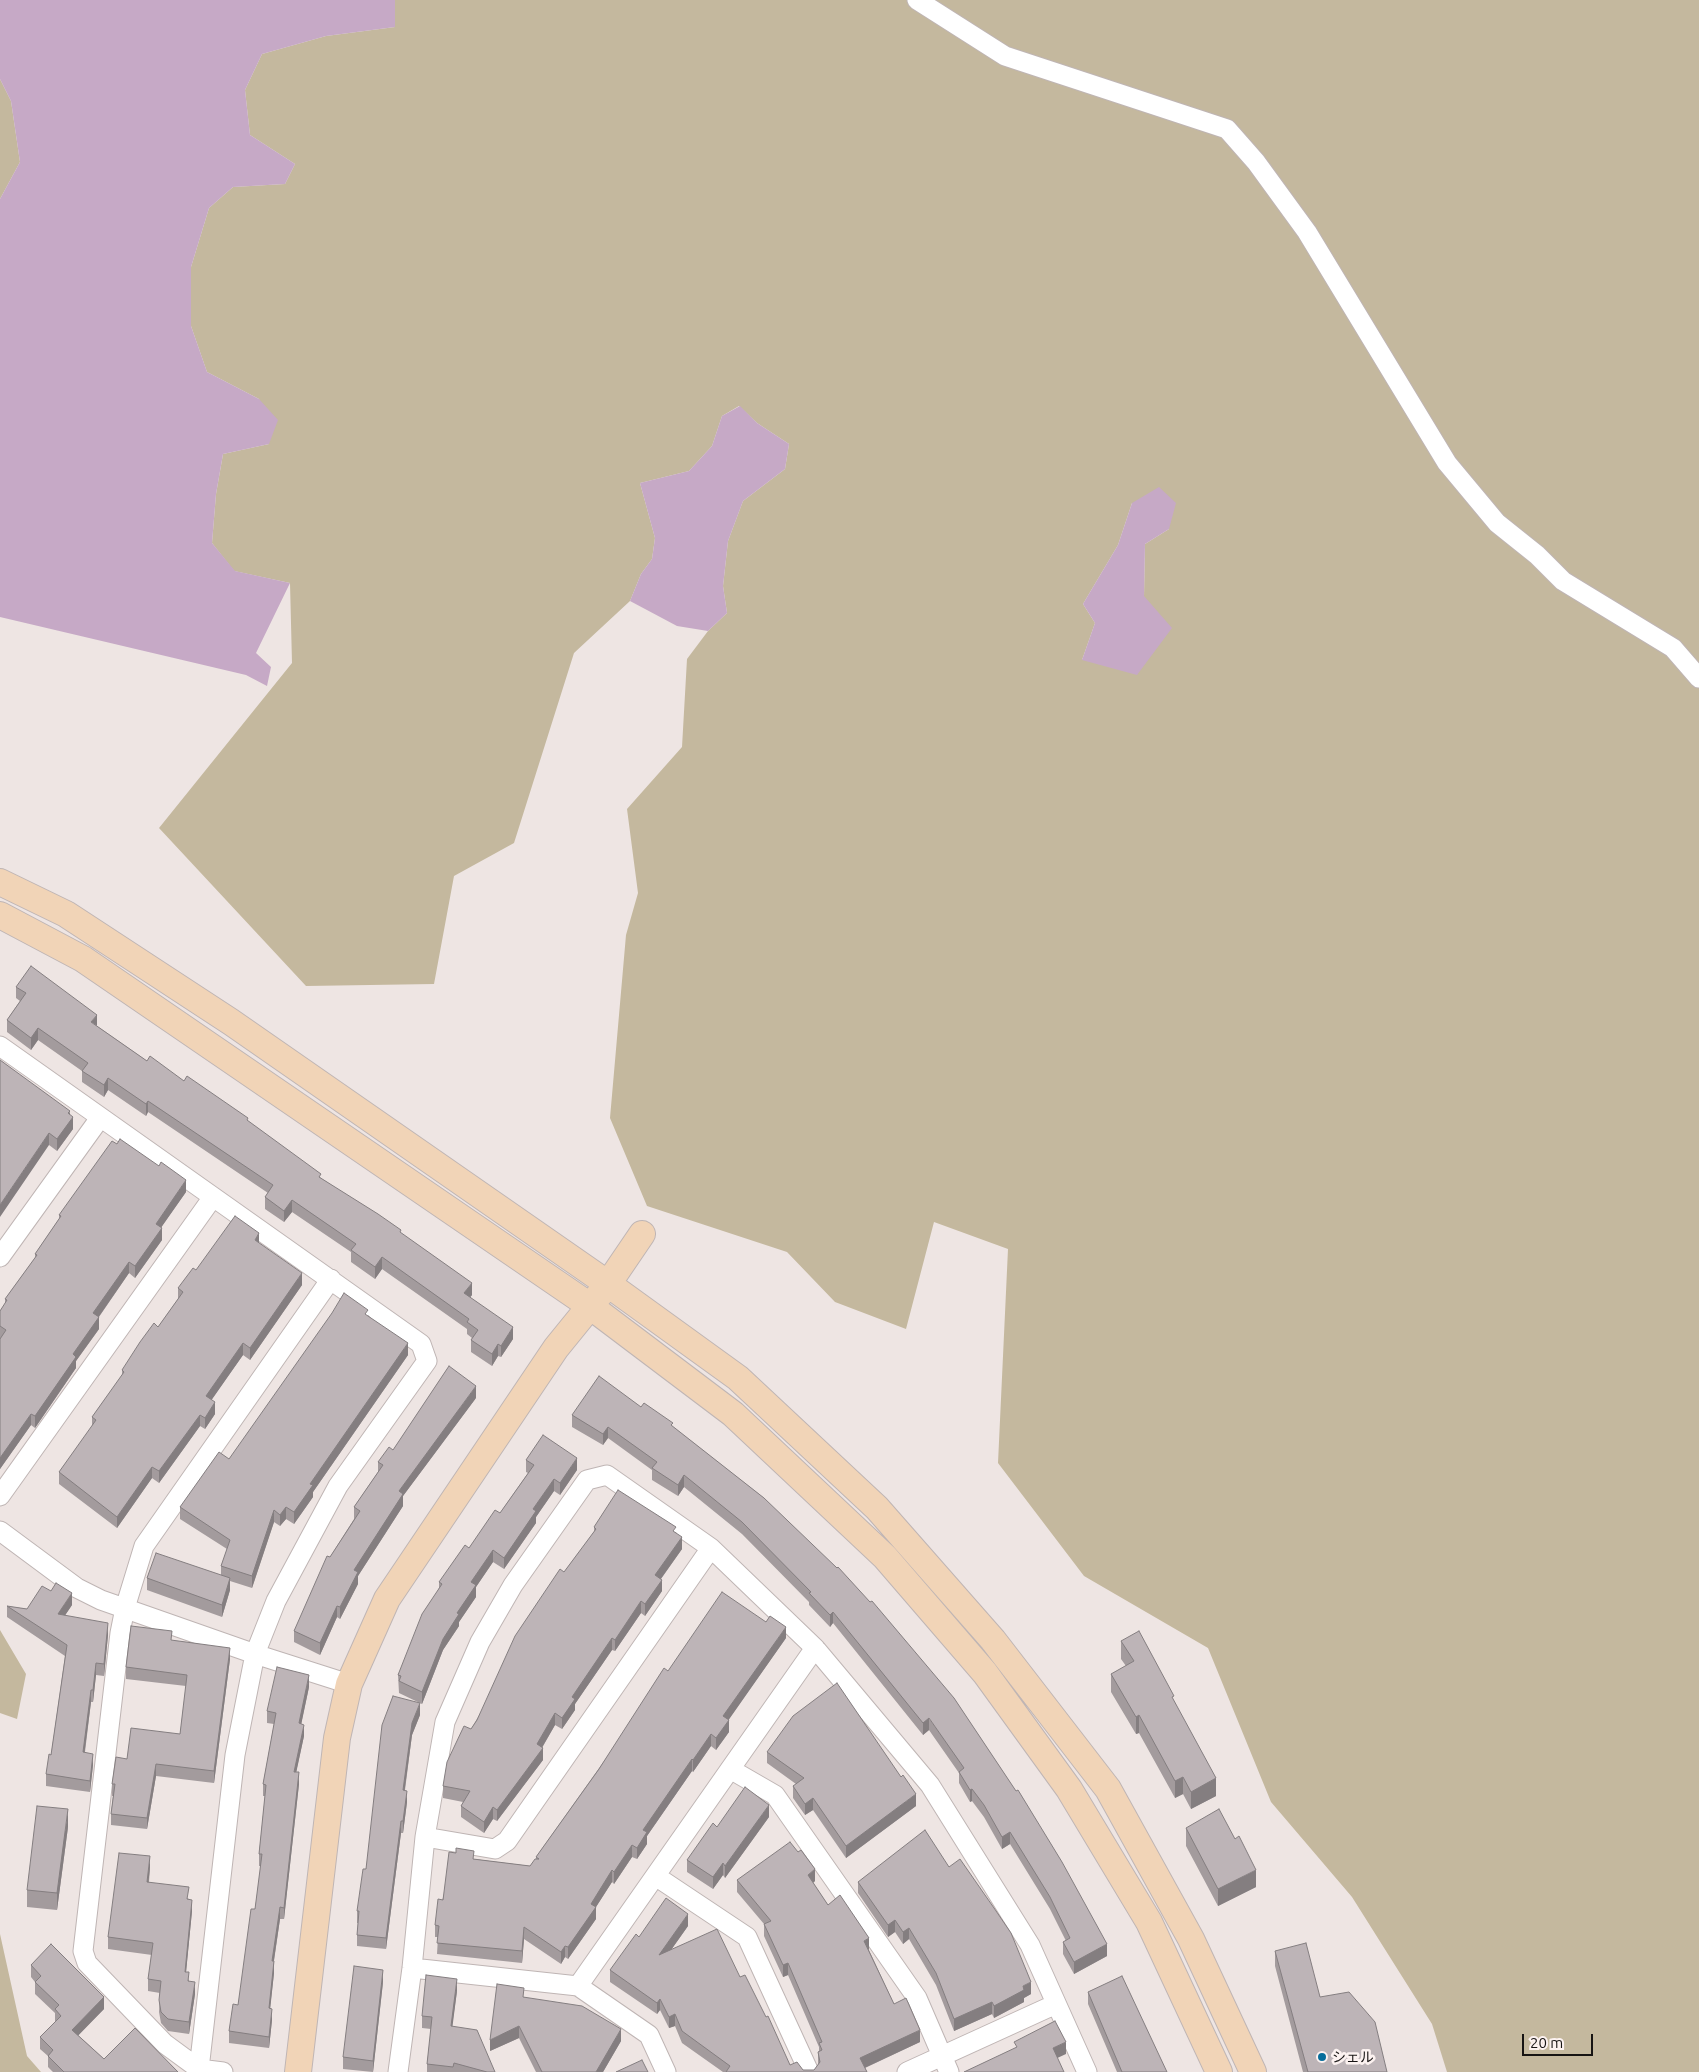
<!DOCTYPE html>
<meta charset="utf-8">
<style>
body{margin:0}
#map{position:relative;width:1699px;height:2072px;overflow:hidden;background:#eee5e3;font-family:Ubuntu,sans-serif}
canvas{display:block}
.scale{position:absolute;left:1522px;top:2034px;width:71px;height:22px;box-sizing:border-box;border:2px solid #171413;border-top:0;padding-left:6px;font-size:15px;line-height:18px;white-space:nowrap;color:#171413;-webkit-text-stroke:4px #fcf2f0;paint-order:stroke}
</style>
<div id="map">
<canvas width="1699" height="2072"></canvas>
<div class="scale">20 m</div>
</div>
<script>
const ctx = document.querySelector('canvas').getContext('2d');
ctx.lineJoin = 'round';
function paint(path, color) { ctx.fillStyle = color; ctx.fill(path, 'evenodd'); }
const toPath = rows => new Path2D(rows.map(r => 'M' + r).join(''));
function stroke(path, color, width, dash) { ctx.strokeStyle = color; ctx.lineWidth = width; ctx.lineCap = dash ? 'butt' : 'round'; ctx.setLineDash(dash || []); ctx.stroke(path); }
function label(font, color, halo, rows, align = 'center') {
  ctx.font = font + ' Ubuntu,"Noto Sans JP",sans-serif'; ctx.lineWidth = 5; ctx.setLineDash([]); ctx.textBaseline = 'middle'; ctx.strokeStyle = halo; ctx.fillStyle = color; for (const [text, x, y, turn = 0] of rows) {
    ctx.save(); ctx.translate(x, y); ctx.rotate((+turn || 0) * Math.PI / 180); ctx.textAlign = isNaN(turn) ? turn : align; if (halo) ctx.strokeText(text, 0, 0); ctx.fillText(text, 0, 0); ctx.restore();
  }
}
const green = toPath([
 [395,0,1699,0,1699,2072,1447,2072,1432,2024,1352,1897,1271,1802,1208,1648,1084,1576,998,1463,1008,1249,934,1222,906,1329,835,1302,787,1252,647,1206,610,1118,626,935,638,893,627,809,682,747,687,659,708,631,727,613,723,586,728,541,743,501,785,469,789,444,757,423,739,406,722,416,712,446,689,471,640,483,655,538,652,559,641,574,630,601,574,653,514,843,454,876,434,984,306,986,159,828,292,663,290,583,234,571,212,543,216,494,223,454,269,444,259,399,207,372,191,326,191,267,209,208,233,187,285,184,295,164,250,135,245,90,262,54,326,36,395,27],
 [1132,503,1169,529,1145,544,1144,596,1082,660,1095,623,1083,604,1118,545],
 [0,79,11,101,20,162,0,199],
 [0,1630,26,1674,17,1719,0,1713],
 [0,1934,27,2056,41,2072,0,2072]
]);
const water = toPath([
 [0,0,395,0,395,27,326,36,262,54,245,90,250,135,295,164,285,184,233,187,209,208,191,267,191,326,207,372,259,399,278,420,269,444,223,454,216,494,212,543,235,571,290,583,256,653,271,667,267,686,246,675,0,617,0,199,20,162,11,101,0,79],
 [740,406,757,423,789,444,785,469,743,501,728,541,723,586,727,613,708,631,677,626,630,601,641,574,652,559,655,538,640,483,689,471,712,446,722,416],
 [1159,487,1176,503,1169,529,1145,544,1144,596,1172,628,1137,675,1082,660,1095,623,1083,604,1118,545,1132,503]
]);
const street = toPath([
 [917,0,1005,56,1227,129,1256,162,1307,232,1447,463,1497,523,1537,555,1563,581,1673,648,1699,678],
 [0,1046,421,1344,427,1361,338,1486,276,1601,255,1654,235,1755,199,2069],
 [0,1257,100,1118],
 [0,1496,213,1197],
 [0,1531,77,1588,101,1600,255,1654,349,1684],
 [730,1769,775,1795,917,1998,949,2072],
 [425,1837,495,1849,507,1841,711,1548],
 [657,1877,747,1937,809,2072],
 [412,1968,578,1986,649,2035,666,2072],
 [578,1986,815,1648],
 [223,2072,199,2069,165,2044,87,1963,83,1951,120,1633,125,1608,144,1546,331,1279],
 [398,2072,412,1968,425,1837,445,1722,480,1642,513,1585,587,1480,607,1475,711,1548,815,1648,930,1785,1030,1945,1087,2072],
 [907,2072,1056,2004]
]);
const secondary = toPath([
 [0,882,66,914,231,1022,608,1284,738,1378,877,1508,993,1640,1108,1789,1191,1939,1253,2072],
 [0,915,83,959,590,1306,733,1414,885,1557,985,1673,1069,1789,1149,1922,1219,2072],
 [298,2072,337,1738,349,1684,387,1599,556,1348,608,1284,642,1234]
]);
const wall = toPath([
 [16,987,97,1026,147,1061,184,1081,248,1121,321,1178,401,1233,472,1295,470,1297,513,1339,501,1357,498,1356,492,1366,471,1352,471,1340,472,1338,467,1334,467,1329,382,1269,375,1279,351,1262,351,1252,292,1212,284,1222,265,1209,265,1197,268,1193,148,1112,146,1116,108,1090,104,1097,82,1082,82,1071,38,1040,31,1050,7,1032,7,1020,20,1001,16,998],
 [0,1060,70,1115,73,1129,57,1151,49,1145],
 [186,1192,161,1227,162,1240,135,1278,129,1273,99,1317,99,1329,76,1361,76,1368,35,1428,31,1425,0,1469,0,1311,5,1304,5,1299,35,1258,35,1254,59,1219,59,1215],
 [259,1243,302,1285,250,1360,243,1355,211,1400,215,1414,205,1429,200,1426,159,1483,152,1478,117,1528,59,1484,59,1472,92,1427,92,1417,122,1376,122,1370,158,1327,178,1299,178,1288,196,1270],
 [368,1315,408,1355,313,1492,313,1497,294,1524,286,1519,280,1526,274,1522,252,1588,230,1581,230,1590,222,1617,147,1590,147,1578,221,1575,221,1566,227,1549,180,1519,180,1507,229,1459],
 [476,1398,403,1496,403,1506,358,1576,358,1584,340,1619,337,1617,320,1655,294,1642,294,1631,330,1557,354,1519,354,1507,378,1472,378,1462,393,1450],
 [641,1407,673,1427,764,1498,1107,1956,1074,1974,1063,1954,1063,1942,1066,1941,1050,1909,1010,1844,1002,1849,984,1817,972,1801,970,1802,959,1783,959,1773,929,1730,923,1735,833,1623,830,1627,809,1605,809,1602,742,1534,684,1487,678,1496,652,1480,652,1470,608,1438,603,1445,572,1427,572,1415],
 [526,1460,577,1470,560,1495,554,1491,536,1517,536,1523,504,1569,493,1562,476,1587,476,1597,459,1622,459,1626,443,1650,422,1704,399,1693,398,1675,439,1588,439,1582,469,1548,500,1513,528,1473,526,1472],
 [594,1527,676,1532,682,1549,661,1579,662,1591,645,1616,641,1613,615,1651,612,1650,575,1704,575,1710,562,1729,555,1725,542,1748,543,1760,497,1821,493,1819,484,1833,461,1817,461,1806,463,1802,443,1798,443,1786,471,1729,564,1572,594,1532],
 [72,1605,65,1615,108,1635,104,1676,96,1675,93,1702,91,1702,85,1752,93,1765,90,1792,46,1786,46,1774,51,1755,65,1656,7,1617,7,1606,27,1609],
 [786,1638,728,1720,729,1732,716,1750,711,1746,693,1772,692,1771,647,1836,647,1844,637,1859,632,1857,614,1884,612,1882,596,1907,596,1919,568,1959,565,1957,561,1964,524,1939,522,1963,437,1954,438,1937,435,1937,435,1925,456,1853,474,1859,530,1866,536,1859,536,1857,668,1671],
 [172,1641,230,1659,214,1783,156,1776,147,1829,111,1825,111,1814,113,1796,112,1796,112,1784,127,1759,180,1734,186,1686,126,1679,126,1667],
 [1121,1641,1174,1701,1216,1796,1191,1809,1183,1794,1175,1798,1139,1733,1136,1734,1111,1692,1111,1674,1126,1666,1121,1659],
 [309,1687,301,1724,304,1736,296,1772,299,1784,284,1919,280,1919,274,1961,274,1973,270,2008,272,2020,269,2048,229,2043,229,2031,238,2005,255,1909,261,1866,259,1866,259,1854,265,1796,263,1796,263,1784,274,1724,267,1723,267,1711],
 [393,1696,420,1715,412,1735,405,1790,407,1802,403,1833,401,1833,386,1949,357,1946,357,1935,358,1923,357,1923,357,1911,366,1869],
 [767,1752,916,1806,846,1858,813,1810,805,1815,793,1798,793,1786,796,1784,767,1763],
 [769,1817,725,1878,723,1875,713,1889,687,1872,687,1860,717,1827],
 [68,1827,57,1910,27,1907,27,1890],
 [1186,1828,1256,1887,1218,1906,1186,1846],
 [150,1868,149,1882,189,1899,192,1911,186,1972,189,1981,195,1994,189,2034,168,2031,161,2023,159,2012,160,1993,148,1991,148,1979,152,1955,108,1949,108,1937],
 [737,1880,815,1881,813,1883,828,1905,869,1949,869,1950,894,2004,920,2042,865,2068,867,2072,723,2072,682,2043,675,2026,669,2028,660,2010,657,2014,610,1982,610,1970,639,1937,688,1926,671,1950,740,1977,790,2065,803,2070,814,2070,818,2065,818,2052,819,2051,819,2047,788,1975,783,1977,764,1936,764,1924,737,1892],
 [858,1882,1031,1994,1024,1998,1024,2002,994,2018,992,2014,954,2031,936,1985,909,1939,903,1944,895,1932,888,1937,858,1893],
 [1275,1951,1320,1997,1387,2072,1303,2072,1275,1966],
 [31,1965,104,2009,78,2035,104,2059,178,2072,53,2072,48,2067,48,2056,40,2049,40,2037,56,2022,55,2021,55,2013,35,1994,35,1982,31,1977],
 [383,1982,373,2072,343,2069,343,2057],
 [457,1991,452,2026,495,2072,427,2072,427,2064,431,2029,422,2028,422,2016],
 [1088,1992,1167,2072,1117,2072,1088,2004],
 [524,1997,621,2041,603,2072,536,2072,519,2038,490,2051]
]);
const shadedWall = toPath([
 [97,1015,97,1026,91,1022],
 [38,1028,38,1040,31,1050,31,1038],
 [108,1078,108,1090,104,1097,104,1085],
 [148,1101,148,1112,146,1116,146,1104],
 [70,1111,70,1121,73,1117,73,1129,57,1151,57,1139],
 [49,1133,49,1145,0,1217,0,1205],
 [186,1180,186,1192,156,1235,156,1224],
 [292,1200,292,1212,284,1222,284,1211],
 [162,1228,162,1240,135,1278,135,1266],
 [259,1233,259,1245,255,1240],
 [382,1257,382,1269,375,1279,375,1267],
 [129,1262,129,1273,93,1325,93,1313],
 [302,1273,302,1285,250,1360,250,1348],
 [472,1283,472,1295,464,1305,464,1293],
 [99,1317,99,1329,76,1361,76,1368,35,1428,35,1416,73,1354],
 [513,1327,513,1339,501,1357,501,1346],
 [243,1343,243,1355,206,1408,206,1396],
 [408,1343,408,1355,313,1492,313,1497,294,1524,294,1512,310,1484],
 [498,1344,498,1356,492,1366,492,1354],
 [476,1386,476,1398,403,1496,403,1506,358,1576,358,1584,340,1619,340,1607,354,1570,399,1491],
 [215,1402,215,1414,205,1429,205,1418],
 [31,1414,31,1425,0,1469,0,1458],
 [200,1415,200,1426,159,1483,159,1471],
 [608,1427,608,1438,603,1445,603,1434],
 [577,1458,577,1470,560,1495,560,1483],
 [152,1467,152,1478,117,1528,117,1517],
 [684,1475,684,1487,678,1496,678,1485],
 [554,1479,554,1491,536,1517,536,1523,504,1569,504,1558,533,1509],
 [286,1507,286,1519,280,1526,280,1515],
 [274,1510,274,1522,252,1588,252,1576],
 [682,1537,682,1549,655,1587,655,1575],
 [493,1550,493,1562,476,1587,476,1597,459,1622,459,1626,443,1650,422,1704,422,1692,443,1639,457,1613,471,1582],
 [230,1578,230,1590,222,1617,222,1605],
 [662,1580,662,1591,645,1616,645,1604],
 [72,1593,72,1605,58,1626,58,1614],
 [641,1601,641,1613,615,1651,615,1640],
 [337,1606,337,1617,320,1655,320,1643],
 [833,1612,833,1623,830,1627,830,1615],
 [108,1623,108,1635,104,1676,104,1664],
 [786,1627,786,1638,723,1728,723,1716],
 [612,1638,612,1650,575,1704,575,1710,562,1729,562,1718,572,1697],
 [230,1648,230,1659,214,1783,214,1771],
 [96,1663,96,1675,93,1702,93,1690],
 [309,1675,309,1687,299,1735,299,1723],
 [91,1690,91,1702,83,1764,83,1752],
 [420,1703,420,1715,412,1735,403,1802,403,1790,412,1723],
 [555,1713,555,1725,537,1756,537,1744],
 [1139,1715,1139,1733,1136,1734,1136,1717],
 [929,1718,929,1730,923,1735,923,1723],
 [729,1720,729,1732,716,1750,716,1738],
 [304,1725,304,1736,294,1783,294,1772],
 [711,1734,711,1746,693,1772,693,1760],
 [543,1748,543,1760,497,1821,497,1810],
 [93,1754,93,1765,90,1792,90,1781],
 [692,1759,692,1771,647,1836,647,1844,637,1859,637,1848,643,1830],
 [156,1764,156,1776,147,1829,147,1818],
 [299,1772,299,1784,284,1919,284,1908],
 [1183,1777,1183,1794,1175,1798,1175,1781],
 [1216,1778,1216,1796,1191,1809,1191,1792],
 [972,1789,972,1801,970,1802,970,1790],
 [407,1791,407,1802,403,1833,403,1821],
 [916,1794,916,1806,846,1858,846,1846],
 [813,1798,813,1810,805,1815,805,1804],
 [769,1805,769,1817,725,1878,725,1866],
 [493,1807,493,1819,484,1833,484,1822],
 [68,1809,68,1827,57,1910,57,1893],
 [401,1821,401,1833,386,1949,386,1938],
 [1010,1832,1010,1844,1002,1849,1002,1837],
 [632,1845,632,1857,614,1884,614,1872],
 [150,1856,150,1868,147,1894,147,1882],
 [723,1863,723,1875,713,1889,713,1877],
 [815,1869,815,1881,808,1887,808,1875],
 [612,1870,612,1882,596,1907,596,1919,568,1959,568,1947,591,1904],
 [1256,1870,1256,1887,1218,1906,1218,1889],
 [192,1900,192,1911,185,1983,185,1972],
 [280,1907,280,1919,272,1973,272,1961],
 [688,1914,688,1926,659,1967,659,1955],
 [895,1920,895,1932,888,1937,888,1925],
 [524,1927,524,1939,522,1963,522,1951],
 [909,1928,909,1939,903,1944,903,1932],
 [869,1938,869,1949,864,1953,864,1941],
 [1107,1944,1107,1956,1074,1974,1074,1962],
 [565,1946,565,1957,561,1964,561,1952],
 [274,1961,274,1973,269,2020,269,2008],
 [788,1963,788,1975,783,1977,783,1965],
 [383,1970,383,1982,373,2072,373,2061],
 [457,1979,457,1991,451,2038,451,2026],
 [195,1982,195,1994,189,2034,189,2022],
 [1031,1982,1031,1994,1024,1998,1024,2002,994,2018,994,2006,1023,1986],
 [104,1997,104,2009,72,2042,72,2030],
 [660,1999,660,2010,657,2014,657,2003],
 [992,2002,992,2014,954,2031,954,2019],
 [272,2009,272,2020,269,2048,269,2037],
 [675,2014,675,2026,669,2028,669,2017],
 [519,2026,519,2038,490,2051,490,2040],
 [621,2029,621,2041,603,2072,596,2072],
 [920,2030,920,2042,860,2070,860,2058],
 [1066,2042,1066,2054,1053,2060,1053,2048]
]);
const building = toPath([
 [31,966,97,1015,91,1022,147,1061,150,1056,184,1081,187,1076,248,1118,247,1120,321,1174,319,1177,378,1214,401,1230,400,1232,472,1283,464,1293,513,1327,501,1346,498,1344,492,1354,471,1340,478,1330,467,1322,469,1319,382,1257,375,1267,351,1250,356,1244,292,1200,284,1211,265,1197,273,1185,148,1101,146,1104,108,1078,104,1085,82,1071,88,1063,38,1028,31,1038,7,1020,26,993,16,987,31,966],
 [0,1060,70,1111,68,1113,73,1117,57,1139,49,1133,0,1205,0,1060],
 [120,1139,159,1166,161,1162,186,1180,156,1224,162,1228,135,1266,129,1262,93,1313,99,1317,73,1354,76,1357,35,1416,31,1414,0,1458,0,1339,6,1330,0,1326,0,1311,7,1300,5,1299,37,1255,35,1254,61,1216,59,1215,112,1141,117,1144,120,1139],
 [235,1216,259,1233,255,1240,302,1273,250,1348,243,1343,206,1396,215,1402,205,1418,200,1415,159,1471,152,1467,117,1517,59,1472,96,1420,92,1417,124,1372,122,1370,140,1342,154,1323,158,1327,183,1292,178,1288,193,1268,196,1270,235,1216],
 [344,1293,368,1310,365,1314,408,1343,310,1484,313,1485,294,1512,286,1507,280,1515,274,1510,252,1576,221,1566,230,1540,180,1507,219,1452,229,1459,332,1313,344,1293],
 [449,1366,476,1386,399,1491,403,1494,354,1570,358,1572,340,1607,337,1606,320,1643,294,1631,327,1556,330,1557,360,1511,354,1507,383,1465,378,1462,389,1447,393,1450,449,1366],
 [599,1376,641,1407,644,1403,673,1423,671,1425,764,1498,837,1568,838,1567,870,1602,872,1601,954,1698,1016,1791,1018,1790,1062,1862,1107,1944,1074,1962,1063,1942,1070,1938,1050,1897,1010,1832,1002,1837,984,1805,972,1789,970,1790,959,1772,964,1768,929,1718,923,1723,833,1612,830,1615,809,1593,811,1592,742,1522,684,1475,678,1485,652,1468,657,1462,608,1427,603,1434,572,1415,599,1376],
 [543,1435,577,1458,560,1483,554,1479,533,1509,536,1511,504,1558,493,1550,471,1582,476,1585,457,1613,459,1614,443,1639,422,1692,399,1681,401,1676,398,1675,422,1614,442,1584,439,1582,465,1545,469,1548,495,1510,500,1513,534,1465,526,1460,543,1435],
 [618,1490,676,1527,673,1531,682,1537,655,1575,662,1580,645,1604,641,1601,615,1640,612,1638,572,1697,575,1699,562,1718,555,1713,537,1744,543,1748,497,1810,493,1807,484,1822,461,1806,470,1791,443,1786,447,1762,464,1726,471,1729,477,1720,515,1636,560,1569,564,1572,596,1529,594,1527,618,1490],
 [156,1553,230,1578,222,1605,147,1578,156,1553],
 [56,1583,72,1593,58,1614,108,1623,104,1664,96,1663,93,1690,91,1690,83,1752,93,1754,90,1781,46,1774,49,1754,51,1755,67,1645,7,1606,27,1609,42,1586,51,1591,56,1583],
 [722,1592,766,1622,770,1616,786,1627,723,1716,729,1720,716,1738,711,1734,693,1760,692,1759,643,1830,647,1832,637,1848,632,1845,614,1872,612,1870,591,1904,596,1907,568,1947,565,1946,561,1952,524,1927,522,1951,437,1943,439,1926,435,1925,438,1899,443,1900,449,1852,456,1853,456,1848,474,1851,473,1859,530,1866,535,1859,539,1859,536,1857,599,1769,664,1668,668,1671,722,1592],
 [131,1626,172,1631,171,1640,230,1648,214,1771,156,1764,147,1818,111,1814,115,1784,112,1784,116,1757,127,1759,131,1728,180,1734,187,1675,126,1667,131,1626],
 [1139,1631,1174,1696,1172,1697,1216,1778,1191,1792,1183,1777,1175,1781,1139,1715,1136,1717,1111,1674,1134,1661,1121,1641,1139,1631],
 [277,1667,309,1675,299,1723,304,1725,294,1772,299,1772,284,1908,280,1907,272,1961,274,1961,269,2008,272,2009,269,2037,229,2031,233,2004,238,2005,251,1909,255,1909,262,1854,259,1854,266,1785,263,1784,276,1713,267,1711,277,1667],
 [837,1683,901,1777,903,1775,916,1794,846,1846,813,1798,805,1804,793,1786,804,1778,767,1752,793,1716,837,1683],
 [393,1696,420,1703,412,1723,403,1790,407,1791,403,1821,401,1821,386,1938,357,1935,359,1911,357,1911,363,1869,366,1869,382,1725,393,1696],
 [745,1787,769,1805,725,1866,723,1863,713,1877,687,1860,713,1823,717,1827,745,1787],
 [37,1806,68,1809,57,1893,27,1890,37,1806],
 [1219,1809,1235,1839,1239,1836,1256,1870,1218,1889,1186,1828,1219,1809],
 [925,1830,949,1867,960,1859,994,1908,1011,1933,1031,1982,1023,1986,1024,1990,994,2006,992,2002,954,2019,936,1973,909,1928,903,1932,895,1920,888,1925,858,1882,925,1830],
 [790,1842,798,1852,801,1850,815,1869,808,1875,828,1905,840,1895,869,1938,864,1941,894,2004,906,1998,920,2030,860,2058,867,2072,726,2072,730,2066,682,2031,675,2014,669,2017,660,1999,657,2003,610,1970,636,1934,639,1937,666,1898,688,1914,659,1955,717,1929,740,1977,745,1975,766,2017,768,2016,790,2065,797,2062,803,2070,814,2070,820,2062,818,2052,822,2050,819,2043,822,2042,788,1963,783,1965,764,1924,771,1921,737,1880,790,1842],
 [119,1853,150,1856,147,1882,189,1887,187,1899,192,1900,185,1972,189,1972,188,1981,195,1982,189,2022,168,2019,161,2012,159,2000,161,1981,148,1979,153,1943,108,1937,119,1853],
 [1306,1943,1320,1997,1349,1992,1375,2022,1387,2072,1308,2072,1275,1951,1306,1943],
 [51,1944,104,1997,72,2030,104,2059,135,2028,178,2072,64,2072,48,2056,53,2050,40,2037,61,2016,55,2009,59,2005,35,1982,41,1976,31,1965,51,1944],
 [354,1966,383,1970,373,2061,343,2057,354,1966],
 [426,1975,457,1979,451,2026,477,2030,495,2072,487,2072,454,2063,453,2067,427,2064,432,2017,422,2016,426,1975],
 [1122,1976,1167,2072,1122,2072,1088,1992,1122,1976],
 [497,1984,524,1988,523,1997,582,2006,621,2029,596,2072,542,2072,519,2026,490,2040,497,1984],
 [1055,2021,1066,2042,1053,2048,1064,2072,964,2072,1017,2047,1014,2042,1055,2021],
 [642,2060,648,2072,616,2072,642,2060]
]);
const markers = [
 [1322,2057,5,"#076d9b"]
];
const poiNames = [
 ["シェル",1332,2057]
];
paint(green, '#c4b89e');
paint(water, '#c6a9c6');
stroke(street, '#bfb5b4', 21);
stroke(secondary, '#bfb5b4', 28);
stroke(street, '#fff', 19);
stroke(secondary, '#f1d4b7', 26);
paint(wall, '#a39b9d');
paint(shadedWall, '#847e80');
paint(building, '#bdb4b7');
stroke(building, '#847e80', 1);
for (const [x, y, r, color] of markers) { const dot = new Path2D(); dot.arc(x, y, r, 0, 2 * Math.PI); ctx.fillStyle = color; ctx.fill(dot); stroke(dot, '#fcf2f0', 2); }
label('14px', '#171413', '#fcf2f0', poiNames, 'left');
</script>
